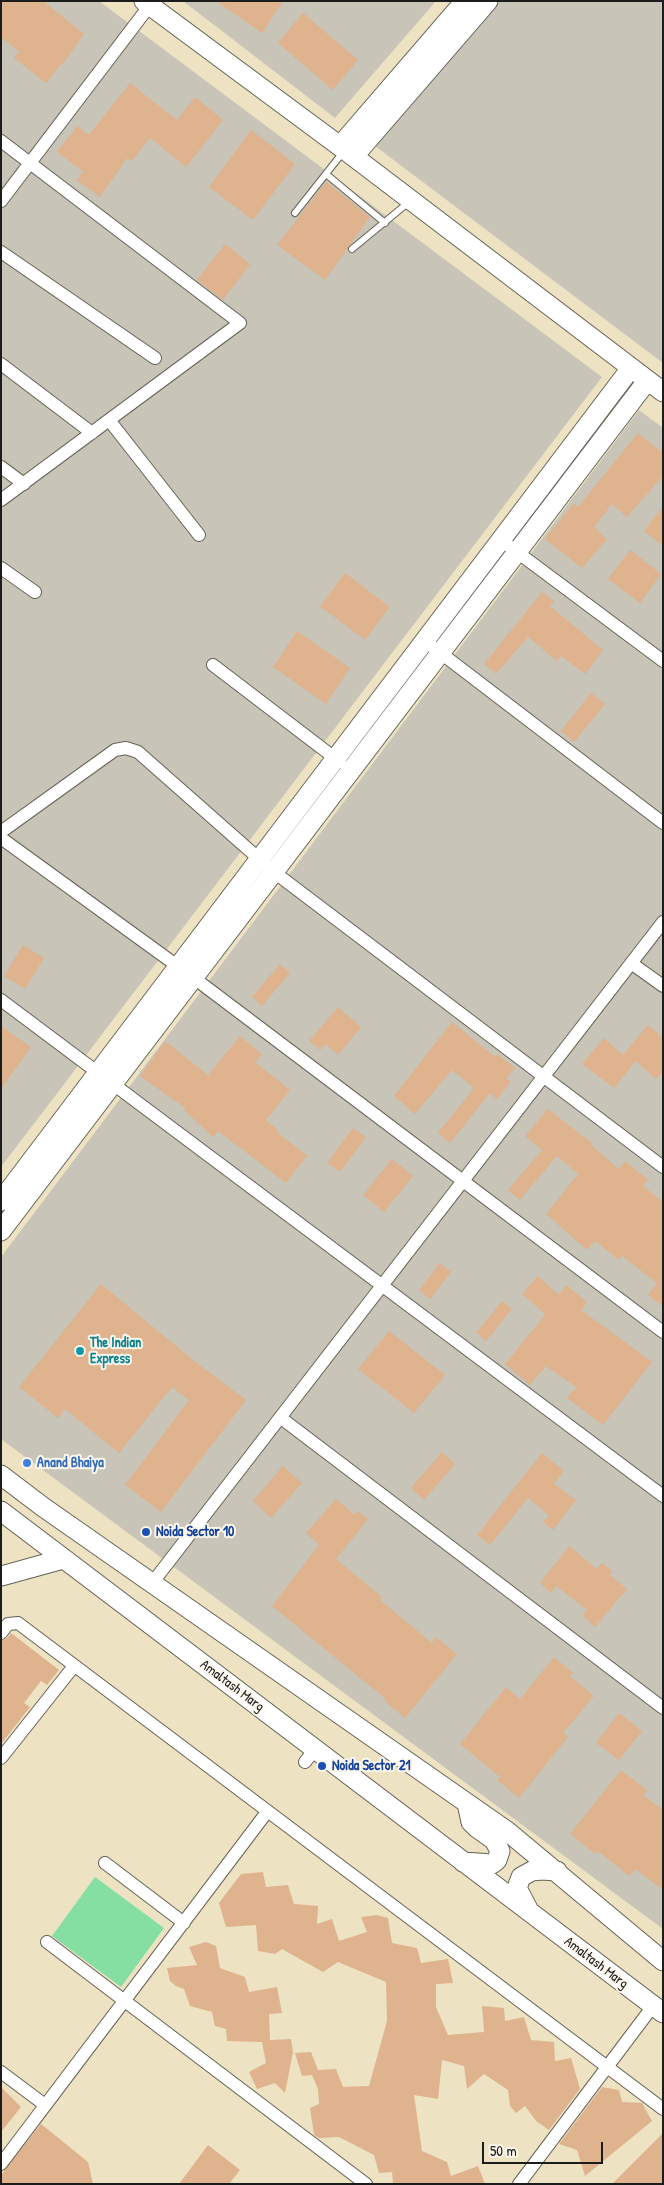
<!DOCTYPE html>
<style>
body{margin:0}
#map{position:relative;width:664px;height:2185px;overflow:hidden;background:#ede3c3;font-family:"Patrick Hand",sans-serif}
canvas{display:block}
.frame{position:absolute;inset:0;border:2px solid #1c1c1c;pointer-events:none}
.scale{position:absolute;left:482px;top:2142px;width:121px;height:22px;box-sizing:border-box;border:2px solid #1c1c1c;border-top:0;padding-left:6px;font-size:15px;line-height:18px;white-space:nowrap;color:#1c1c1c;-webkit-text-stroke:4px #fbf7ec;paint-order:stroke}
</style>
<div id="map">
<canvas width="664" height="2185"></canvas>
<div class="frame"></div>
<div class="scale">50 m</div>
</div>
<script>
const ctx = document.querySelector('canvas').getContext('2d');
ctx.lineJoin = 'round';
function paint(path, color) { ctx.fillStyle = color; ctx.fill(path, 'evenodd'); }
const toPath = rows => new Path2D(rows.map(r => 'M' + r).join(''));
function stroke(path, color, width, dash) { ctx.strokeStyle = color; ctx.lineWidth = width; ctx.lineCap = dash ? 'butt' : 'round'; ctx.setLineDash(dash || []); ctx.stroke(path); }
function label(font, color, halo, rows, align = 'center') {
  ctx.font = font + ' "Patrick Hand",sans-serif'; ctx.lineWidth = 4; ctx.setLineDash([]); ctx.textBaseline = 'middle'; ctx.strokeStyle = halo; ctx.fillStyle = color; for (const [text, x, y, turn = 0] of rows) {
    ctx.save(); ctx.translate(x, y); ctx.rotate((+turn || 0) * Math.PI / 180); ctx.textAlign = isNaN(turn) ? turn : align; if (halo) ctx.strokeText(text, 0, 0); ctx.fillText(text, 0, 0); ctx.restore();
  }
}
const industrial = toPath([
 [1,1,99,1,602,377,1,1167],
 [183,1,436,1,335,118],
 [499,1,663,1,663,363,375,146],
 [639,410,663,428,663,1929,1,1439,1,1257]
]);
const green = toPath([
 [95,1877,164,1928,121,1987,52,1936]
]);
const building = toPath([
 [1,1,43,1,84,34,63,64,62,63,46,83,14,58,19,52,1,37],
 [216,1,283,1,262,33],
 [303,13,358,60,333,90,278,43],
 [130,83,177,120,195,97,223,120,186,167,150,138,132,161,127,158,100,197,77,180,83,172,57,152,77,126,89,135],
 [251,130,295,164,253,220,209,187],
 [326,182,370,217,325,280,277,245],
 [225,244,250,264,223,300,197,280],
 [638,433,663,453,663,476,627,517,612,504,594,527,607,539,582,568,545,539,574,503,578,507],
 [663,506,663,546,644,531],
 [630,550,661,574,640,603,608,579],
 [345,573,390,607,365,640,320,606],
 [542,592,554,601,550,606,603,650,585,674,561,656,557,661,528,637,496,674,484,664],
 [297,631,350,668,326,704,273,667],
 [591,693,605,704,574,742,561,731],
 [23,945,44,958,25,989,4,976],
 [280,964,290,973,262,1006,252,997],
 [338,1007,361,1027,338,1055,326,1044,320,1050,309,1041],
 [452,1022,495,1057,497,1054,515,1068,506,1078,511,1082,497,1099,490,1093,450,1143,438,1133,474,1088,452,1070,415,1114,394,1096],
 [648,1025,663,1038,663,1071,656,1079,636,1061,614,1088,582,1064,604,1038,623,1055],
 [1,1026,31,1047,1,1089],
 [240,1036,262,1054,255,1062,290,1090,266,1120,278,1130,277,1132,307,1156,286,1183,218,1131,213,1137,184,1110,185,1108,140,1076,165,1041,208,1075],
 [548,1109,592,1143,591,1145,619,1169,625,1161,648,1180,643,1186,663,1202,663,1307,648,1295,657,1283,622,1256,619,1260,595,1241,587,1250,546,1214,578,1174,557,1156,520,1200,508,1190,542,1150,525,1136],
 [353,1128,366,1137,340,1172,327,1163],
 [392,1159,413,1176,384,1212,363,1195],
 [440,1263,451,1272,430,1299,419,1290],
 [538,1276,559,1295,566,1285,587,1302,581,1310,652,1362,603,1425,567,1398,576,1387,546,1366,530,1385,505,1364,544,1316,544,1313,522,1294],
 [101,1284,193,1360,246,1400,161,1512,125,1485,189,1400,172,1387,119,1453,65,1409,58,1418,19,1387],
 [502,1301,512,1309,486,1341,476,1333],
 [389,1331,445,1375,414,1413,358,1369],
 [442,1452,455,1464,424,1500,411,1488],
 [542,1453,564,1471,554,1484,576,1500,553,1530,543,1522,549,1515,528,1498,490,1545,477,1535],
 [283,1466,302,1483,271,1518,253,1501],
 [336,1499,355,1515,358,1511,368,1519,336,1559,382,1597,380,1600,432,1643,436,1637,457,1654,405,1718,384,1701,386,1699,272,1606,319,1545,306,1533],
 [569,1546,597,1569,602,1563,612,1571,610,1575,627,1589,595,1627,583,1616,587,1610,556,1586,551,1593,540,1583],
 [11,1633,59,1670,47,1685,41,1681,24,1703,30,1707,1,1744,1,1641,7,1638],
 [554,1657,573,1673,570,1676,594,1696,563,1733,568,1737,519,1798,497,1780,500,1777,460,1744,506,1687,520,1699],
 [619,1713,642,1731,619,1760,596,1743],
 [621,1770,647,1790,643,1795,663,1810,663,1890,635,1869,629,1876,598,1851,595,1854,570,1834],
 [263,1872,266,1887,288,1885,294,1904,318,1906,317,1924,332,1919,339,1941,367,1932,361,1917,377,1915,388,1918,392,1943,417,1948,421,1963,448,1959,453,1983,436,1984,436,2007,448,2035,484,2032,482,2006,504,2008,505,2021,524,2017,531,2040,554,2042,555,2061,571,2058,580,2089,549,2130,536,2121,525,2106,516,2113,510,2106,508,2090,484,2074,467,2089,464,2066,442,2060,438,2099,414,2095,422,2151,447,2162,451,2176,478,2166,485,2184,393,2184,392,2172,379,2173,374,2155,339,2137,319,2138,314,2135,310,2108,319,2104,318,2089,312,2075,302,2076,295,2053,311,2052,318,2070,336,2069,343,2087,369,2086,387,2021,386,1982,338,1962,323,1972,282,1949,275,1954,258,1951,256,1925,226,1927,219,1903,241,1874],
 [206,1942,216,1946,220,1968,245,1977,249,1992,277,1987,282,2013,269,2014,270,2040,291,2039,293,2052,285,2093,275,2083,257,2089,249,2072,266,2063,262,2042,227,2041,226,2029,215,2026,212,2012,190,2006,184,1989,176,1986,170,1981,167,1968,197,1965,189,1947],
 [1,2087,21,2107,1,2132],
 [602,2087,619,2090,622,2102,642,2103,652,2121,585,2176,577,2150,559,2144],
 [41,2124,88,2162,93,2184,1,2184,1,2175],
 [663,2133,663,2184,612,2184],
 [208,2145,240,2170,229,2184,179,2184]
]);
const lane = toPath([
 [326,174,385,223],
 [295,213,344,151],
 [352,249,409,202]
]);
const street = toPath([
 [1,141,240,323,1,500],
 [1,201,150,5],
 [1,252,155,358],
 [1,364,92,433],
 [109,420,199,535],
 [1,467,24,484],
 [501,540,663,661],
 [1,568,35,592],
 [425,641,663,823],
 [213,665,340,762],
 [1,832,115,750,126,748,138,752,274,872,663,1167],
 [1,838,194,978,663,1332],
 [631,963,663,986],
 [1,1000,663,1496],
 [281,1418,663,1708],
 [153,1582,663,922],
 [1,1633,8,1624,18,1623,663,2109],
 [1,1758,74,1666],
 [305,1762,315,1749],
 [105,1863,184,1923],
 [47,1942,366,2184],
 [1,2072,45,2105],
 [1,2164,267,1812],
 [519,2184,653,2006]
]);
const secondary = toPath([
 [144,1,345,150,663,392],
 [340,146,465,1],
 [354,156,488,1],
 [1,1201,631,368],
 [1,1231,647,381],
 [1,1475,43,1507,507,1831,663,1961],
 [1,1511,663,2013],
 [1,1576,63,1559],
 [463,1862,492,1864,497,1860,500,1851,494,1840,477,1828,471,1822,467,1803],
 [528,1909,517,1888,521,1877,532,1871,542,1870,557,1871]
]);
const markers = [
 [80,1351,5,"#0f9aa8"],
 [27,1463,5,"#3f7fe0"],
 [146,1532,5,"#1a4fb4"],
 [322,1766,5,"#1a4fb4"]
];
const cultureNames = [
 ["The Indian",90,1343],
 ["Express",90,1359]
];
const shopNames = [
 ["Anand Bhaiya",37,1463]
];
const transitNames = [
 ["Noida Sector 10",156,1532],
 ["Noida Sector 21",332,1766]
];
const streetNames = [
 ["Amaltash Marg",232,1686,37],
 ["Amaltash Marg",596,1963,37]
];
paint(industrial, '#c8c4b8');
paint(green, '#85dea2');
paint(building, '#deb38d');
stroke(lane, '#656256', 8);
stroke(street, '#656256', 14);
stroke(secondary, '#656256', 21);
stroke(lane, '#fff', 6);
stroke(street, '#fff', 12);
stroke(secondary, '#fff', 19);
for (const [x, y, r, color] of markers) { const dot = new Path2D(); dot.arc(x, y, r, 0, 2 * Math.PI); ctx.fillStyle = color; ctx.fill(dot); stroke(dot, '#fbf7ec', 2); }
label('bold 14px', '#0d838f', '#fbf7ec', cultureNames, 'left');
label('bold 14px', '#366cbe', '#fbf7ec', shopNames, 'left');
label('bold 14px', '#164399', '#fbf7ec', transitNames, 'left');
label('14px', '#1c1c1c', '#fbf7ec', streetNames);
</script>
